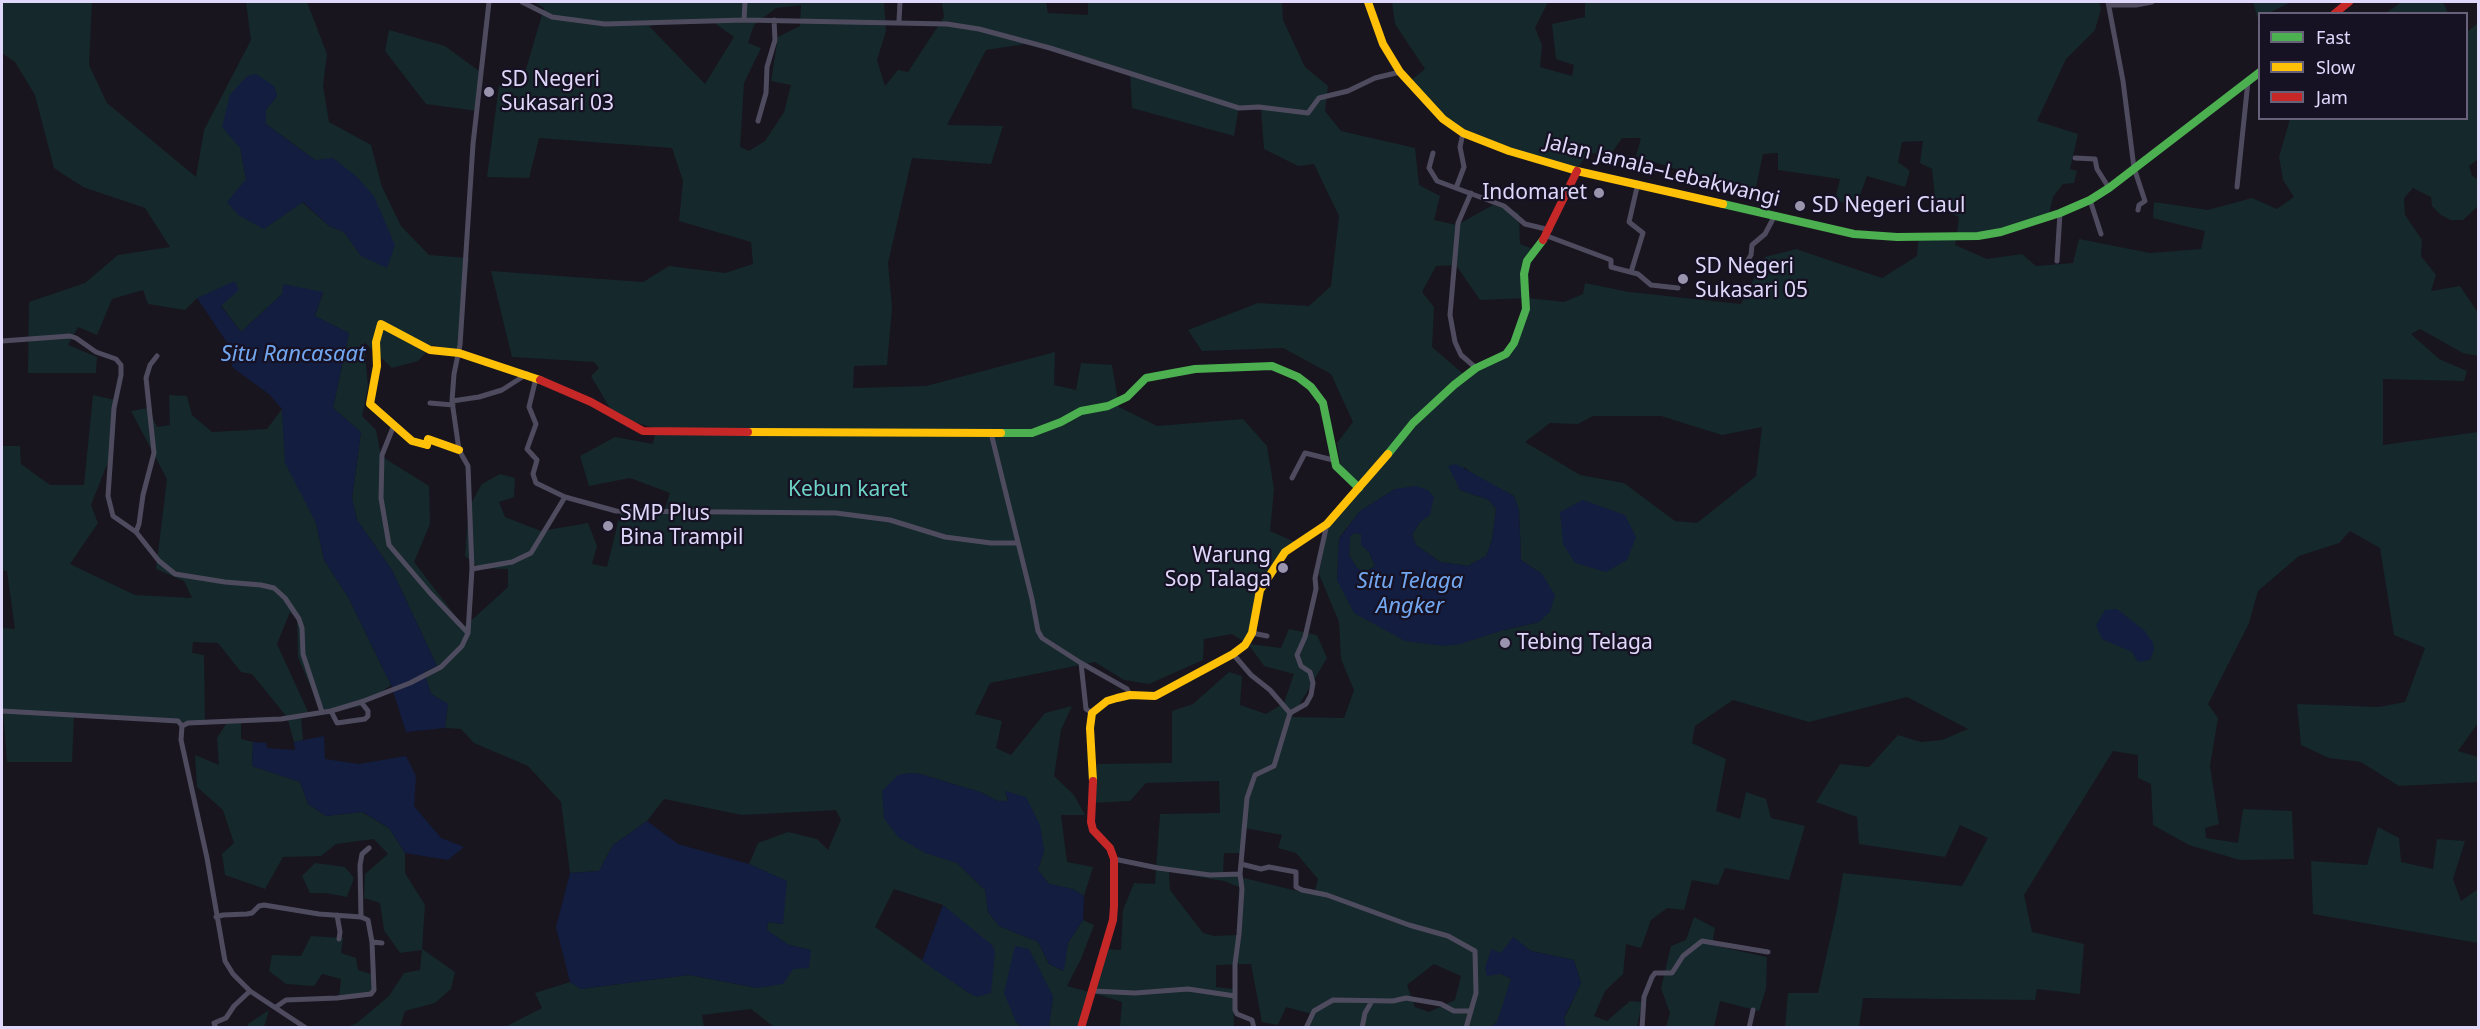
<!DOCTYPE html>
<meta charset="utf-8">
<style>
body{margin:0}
#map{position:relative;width:2480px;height:1029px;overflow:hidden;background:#18151f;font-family:"Noto Sans",sans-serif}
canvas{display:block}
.frame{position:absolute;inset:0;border:3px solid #e0d8fb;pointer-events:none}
.legend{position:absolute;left:2258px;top:12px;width:210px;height:108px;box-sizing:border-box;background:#161123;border:2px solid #676179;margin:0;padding:8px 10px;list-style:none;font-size:18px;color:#e0d8fb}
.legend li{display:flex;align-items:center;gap:12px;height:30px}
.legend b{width:30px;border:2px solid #676179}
</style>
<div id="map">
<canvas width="2480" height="1029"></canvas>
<div class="frame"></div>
<ul class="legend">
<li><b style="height:8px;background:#4caf50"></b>Fast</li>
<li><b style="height:8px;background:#ffc107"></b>Slow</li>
<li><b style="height:8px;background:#c62828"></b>Jam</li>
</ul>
</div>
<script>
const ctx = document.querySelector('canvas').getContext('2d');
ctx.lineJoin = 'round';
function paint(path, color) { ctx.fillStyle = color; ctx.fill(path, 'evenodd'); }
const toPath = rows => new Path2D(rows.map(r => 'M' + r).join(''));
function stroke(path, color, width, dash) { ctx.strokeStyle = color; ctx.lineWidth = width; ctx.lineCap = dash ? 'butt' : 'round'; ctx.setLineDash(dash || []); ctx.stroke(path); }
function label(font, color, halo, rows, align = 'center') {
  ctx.font = font + ' "Noto Sans",sans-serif'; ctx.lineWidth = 4.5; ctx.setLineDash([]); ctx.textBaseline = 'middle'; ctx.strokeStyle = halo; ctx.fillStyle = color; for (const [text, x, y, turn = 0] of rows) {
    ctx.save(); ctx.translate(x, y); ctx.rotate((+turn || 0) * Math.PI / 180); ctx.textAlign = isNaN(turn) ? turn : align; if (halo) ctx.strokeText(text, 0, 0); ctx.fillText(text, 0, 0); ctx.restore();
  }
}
const green = toPath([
 [2,2,92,2,89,65,107,103,196,177,204,130,251,40,246,2,307,2,327,54,323,86,329,122,371,145,382,187,401,226,429,255,469,258,458,353,433,345,418,361,392,368,364,342,368,387,362,416,376,430,381,456,429,486,430,524,414,562,464,627,508,587,508,569,479,568,465,556,469,507,482,484,500,474,515,478,514,497,499,502,505,517,541,531,588,523,597,546,592,564,607,567,620,514,665,509,670,493,630,478,589,486,580,456,615,437,653,444,656,429,614,415,591,376,599,368,594,362,512,357,491,271,643,282,669,266,725,273,753,264,751,242,679,221,683,181,672,148,539,138,529,178,487,177,499,85,521,86,544,8,534,2,884,2,886,31,877,60,885,86,898,70,908,72,944,17,942,2,1046,2,1048,13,1088,15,1088,2,1282,2,1283,20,1305,67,1328,86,1325,111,1341,131,1415,148,1419,185,1440,196,1434,220,1457,225,1493,205,1519,213,1520,244,1536,250,1529,264,1528,298,1564,302,1583,294,1585,283,1629,292,1741,304,1765,257,1796,249,1882,278,1917,256,1919,233,1957,233,1959,217,1936,207,1932,169,1920,163,1923,141,1902,142,1898,162,1910,171,1905,187,1867,176,1856,206,1835,200,1840,179,1778,170,1778,153,1763,154,1755,192,1700,177,1636,156,1641,138,1622,138,1611,154,1587,153,1577,170,1463,131,1433,108,1409,82,1425,69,1395,24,1392,2,1548,2,1535,28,1542,45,1540,67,1572,76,1574,65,1556,59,1552,24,1585,17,1585,2,2099,2,2101,9,2095,30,2066,59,2037,121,2078,134,2070,169,2077,171,2074,183,2063,184,2053,197,2049,214,1985,235,1957,234,1955,245,1987,259,2022,254,2036,266,2073,263,2079,239,2150,253,2201,249,2205,231,2153,218,2154,202,2208,210,2252,198,2277,209,2294,197,2283,180,2279,157,2290,119,2466,118,2467,32,2478,23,2478,159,2469,166,2472,176,2478,179,2478,206,2463,220,2451,220,2441,215,2432,206,2431,197,2413,188,2404,198,2405,215,2422,240,2421,256,2436,275,2431,291,2460,286,2478,313,2478,356,2463,353,2420,329,2411,334,2439,359,2467,371,2464,381,2383,379,2383,445,2478,432,2478,723,2458,751,2478,757,2478,782,2399,786,2361,762,2329,758,2301,745,2297,704,2379,707,2405,702,2425,648,2394,635,2380,548,2350,531,2339,543,2299,556,2258,591,2249,623,2208,704,2218,718,2210,766,2219,824,2205,828,2206,838,2238,843,2243,809,2292,811,2294,859,2240,860,2189,845,2153,825,2151,784,2138,778,2138,755,2113,751,2024,895,2032,932,2084,944,2080,994,2037,989,2035,1000,1863,998,1859,1027,1785,1027,1788,993,1818,993,1837,909,1843,873,1962,886,1988,838,1960,825,1945,857,1859,844,1857,817,1816,802,1840,764,1869,767,1898,735,1921,742,1942,740,1968,729,1907,697,1809,722,1733,700,1695,726,1692,743,1726,759,1716,811,1740,819,1746,792,1766,799,1771,818,1805,826,1789,880,1725,868,1718,885,1692,880,1684,910,1667,908,1651,920,1641,948,1626,944,1623,974,1605,991,1594,1016,1607,1021,1630,1001,1642,1002,1637,1027,1566,1027,1564,1019,1581,983,1574,960,1531,951,1513,938,1501,974,1511,979,1507,995,1497,1022,1491,1027,1309,1027,1312,1014,1286,1007,1278,1025,1262,1022,1251,964,1216,965,1216,987,1233,989,1234,1027,1120,1027,1122,1002,1090,992,1077,1027,1049,1027,1053,996,1016,1022,1023,1027,774,1027,751,1009,702,1015,704,1027,505,1027,542,1008,535,993,570,982,581,989,689,975,757,988,793,969,811,950,789,945,767,931,768,922,782,924,786,881,749,864,758,843,788,832,817,839,828,850,841,820,836,810,742,815,664,799,647,821,613,845,599,871,570,873,561,802,528,766,474,743,461,729,445,728,448,704,431,694,424,672,437,666,392,570,357,520,352,499,361,432,333,408,349,333,315,316,323,293,282,294,241,332,221,305,197,298,185,310,148,304,143,290,112,299,97,335,78,327,68,345,97,357,96,373,28,373,29,302,85,283,118,255,170,247,145,208,83,187,54,168,35,95,15,62,2,53],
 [801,5,800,26,778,37,771,81,791,85,784,112,765,141,749,151,740,147,744,83,761,48,748,43,754,25,776,8],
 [709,19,734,37,705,84,649,26],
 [1038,42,1130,71,1132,108,1234,136,1239,106,1261,108,1264,149,1298,166,1314,164,1339,216,1331,286,1309,306,1258,303,1188,330,1202,351,1283,348,1331,374,1353,422,1337,443,1341,467,1362,485,1328,525,1319,574,1339,622,1341,659,1354,690,1344,718,1292,717,1327,658,1317,635,1289,629,1281,648,1249,644,1261,590,1295,542,1270,531,1274,489,1267,446,1243,419,1157,426,1119,407,1112,365,1081,363,1076,390,1054,385,1055,352,926,386,853,388,854,366,887,365,892,308,888,263,912,158,991,164,1003,126,947,125,986,50],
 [274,86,277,96,266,110,266,124,315,160,361,256,344,232,329,226,302,202,264,228,246,179,240,148],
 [1456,265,1480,300,1528,298,1528,315,1510,351,1467,377,1432,347,1434,307,1422,292,1436,266],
 [1593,416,1661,416,1722,435,1762,427,1756,476,1697,523,1675,521,1624,483,1580,475,1525,442,1550,423,1578,424],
 [1464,467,1477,477,1514,496,1519,510,1521,560,1542,574,1539,622,1504,630,1337,580,1339,538,1360,511,1395,489,1420,522,1412,535,1416,545,1440,562,1468,566,1486,556,1492,540,1496,509,1489,500,1460,490],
 [1232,634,1249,645,1264,666,1294,674,1284,703,1266,714,1240,705,1242,676,1229,672,1193,704,1172,711,1172,763,1097,764,1094,803,1130,801,1146,783,1219,781,1220,813,1160,814,1155,884,1134,883,1123,910,1121,950,1106,949,1089,992,1067,986,1081,959,1094,925,1083,920,1068,943,1063,971,1049,964,1038,942,999,926,988,912,985,890,957,863,909,773,920,774,980,792,998,801,1008,802,1005,792,1044,850,1038,870,1049,884,1073,889,1084,896,1093,867,1067,862,1061,815,1085,815,1074,795,1054,776,1061,730,1072,706,1045,713,1011,755,996,748,1002,721,975,714,990,683,1095,662,1124,680,1149,684,1203,660,1204,639],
 [1245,828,1282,835,1278,848,1296,853,1318,879,1314,895,1223,873,1224,853,1240,853],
 [1169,872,1224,881,1239,887,1237,935,1214,936,1203,933,1170,890],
 [894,889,943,905,964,924,969,993,875,927],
 [1434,964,1461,976,1455,1000,1429,1012,1415,1007,1407,985],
 [2253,2,2291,2,2269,13,2260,14,2258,19],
 [2402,2,2440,2,2444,4,2448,13,2386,13],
 [389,30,445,46,479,71,477,111,426,104,385,51],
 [93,395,115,400,111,454,91,505,98,523,70,564,135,595,192,598,184,581,156,569,167,479,131,411,148,408,157,427,170,425,169,395,187,396,192,415,212,432,267,429,282,409,286,463,316,523,324,560,348,597,391,685,362,706,321,712,298,657,297,619,290,612,277,644,309,714,301,716,303,740,294,742,287,717,252,674,241,672,218,643,193,642,192,653,204,655,205,723,74,716,72,762,7,762,3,711,2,711,2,628,15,629,7,571,2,570,2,446,20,446,21,464,50,485,84,485],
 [1354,533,1361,534,1361,545,1369,552,1375,566,1365,572,1357,568,1349,555,1350,537],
 [228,721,241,722,241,739,253,742,252,766,300,782,308,804,326,816,362,812,389,828,405,853,405,873,425,905,422,949,455,972,451,989,435,1003,405,1011,400,1027,347,1027,357,1023,389,996,404,973,420,970,422,950,400,953,384,930,380,903,364,898,365,874,388,854,374,839,336,844,321,856,283,857,265,889,225,875,222,854,234,843,223,810,197,787,195,755,219,765,217,738],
 [2378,827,2399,838,2401,862,2433,869,2437,839,2465,841,2453,879,2461,901,2478,889,2478,943,2313,914,2311,861,2367,865],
 [315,863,345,867,354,878,347,897,326,893,310,893,302,876],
 [1694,917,1715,928,1712,945,1767,957,1766,989,1759,1011,1720,1001,1714,1027,1666,1027,1670,1013,1661,988,1671,946,1686,940],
 [311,936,343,938,341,953,356,958,358,970,374,975,372,993,339,997,341,979,322,974,314,986,286,984,269,971,272,955,301,956],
 [269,1010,264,1027,248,1027,248,1024]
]);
const water = toPath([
 [256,74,274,86,277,96,266,110,266,124,315,160,333,158,356,176,374,196,395,245,387,268,361,256,344,232,329,226,303,202,264,229,238,215,227,202,246,179,240,148,222,127,230,95,247,76],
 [235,281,239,290,221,306,241,332,282,294,283,284,323,292,315,316,349,333,333,408,361,432,352,498,357,520,392,570,437,666,424,672,431,694,448,704,445,728,406,732,391,685,348,597,324,560,316,523,285,463,282,409,270,395,232,367,232,350,197,298],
 [1456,464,1514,496,1519,510,1521,560,1542,574,1555,595,1550,612,1539,622,1504,630,1460,644,1445,646,1405,641,1354,613,1337,580,1339,539,1360,511,1395,489,1416,486,1428,490,1434,497,1430,515,1420,522,1412,535,1416,545,1440,562,1468,566,1486,556,1492,540,1496,509,1489,500,1460,490,1448,466],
 [1354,533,1361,534,1361,545,1369,552,1375,566,1366,572,1357,568,1349,555,1350,537],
 [1583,500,1625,515,1636,537,1627,560,1606,572,1575,563,1563,544,1560,512],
 [2117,609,2145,631,2153,643,2154,650,2150,660,2138,662,2132,652,2102,639,2096,625,2105,610],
 [324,736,325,759,359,764,406,756,416,776,414,806,441,838,464,847,448,860,405,853,389,828,363,812,326,816,308,804,300,782,252,766,253,742,266,743,267,748,295,750,294,742],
 [909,773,920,774,980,792,998,801,1008,801,1005,791,1026,797,1040,825,1044,850,1038,870,1049,884,1073,889,1084,896,1083,920,1068,943,1064,971,1049,964,1038,942,999,926,988,912,985,890,957,863,925,853,898,837,884,818,882,791,898,775],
 [647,821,678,844,749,864,787,881,783,924,768,922,767,930,789,945,811,950,809,968,793,969,783,984,757,988,689,975,581,989,570,982,556,927,570,873,599,871,613,845],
 [943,905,992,945,995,951,991,993,977,997,969,993,922,961],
 [1513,937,1531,951,1574,960,1581,983,1564,1018,1566,1027,1491,1027,1497,1022,1511,979,1501,974,1487,976,1485,968,1491,949,1501,953],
 [1015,946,1029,949,1053,996,1049,1027,1023,1027,1016,1022,1004,993]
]);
const street = toPath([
 [522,2,552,17,605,24,744,20,947,24,979,29,1050,48,1239,108,1259,107,1308,113,1319,98,1348,91,1375,78,1400,72],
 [2108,2,2123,81,2134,168,2145,201,2139,205,2138,210],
 [2109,5,2136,5,2152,2],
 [744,20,745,2],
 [899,21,900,2],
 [758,121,766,93,767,67,775,40,774,20],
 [1433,153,1429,168,1437,181,1504,206,1525,224,1550,230],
 [2075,158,2095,159,2097,169,2109,188],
 [2237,187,2248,81],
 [1456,188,1464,167,1460,147,1463,133],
 [1471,193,1458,223,1450,315,1455,342,1461,355,1476,368],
 [2090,200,2101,234],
 [1547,236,1611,260,1611,267,1638,274,1651,285,1678,288],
 [2057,261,2060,213],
 [1742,270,1751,255,1752,245,1765,234,1774,217],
 [1631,272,1643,233,1629,222,1638,183],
 [2,341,70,336,76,338,96,352,116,359,121,365,121,375,114,408,108,496,113,516,136,532,159,561,175,574,225,582,261,585,274,588,285,598,299,619,302,628,303,654,322,712],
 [536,378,529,407,536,424,527,449,537,460,533,474,536,483,565,497,616,511,836,513,890,520,945,537,991,543,1017,543],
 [452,401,479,397,502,390,527,374],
 [430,403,453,405],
 [394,425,382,455,381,498,389,545,430,593,468,633],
 [991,433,1032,599,1038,631,1042,638,1081,663,1127,689,1130,695],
 [1292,478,1305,453,1333,460],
 [136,532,139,524,143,495,154,453,146,378,150,365,157,356],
 [472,569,512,562,531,553,565,497],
 [1252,633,1267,636],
 [1233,654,1251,675,1270,690,1290,713],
 [1081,663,1086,709,1092,713],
 [2,711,178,721,182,726],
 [331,711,337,723,365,719,368,716,368,711,361,702],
 [182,726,188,723,281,719,331,711,361,702,410,683,441,667,462,646,468,633,472,569,468,466,459,450,452,401,454,374,460,345,473,144,489,2],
 [182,726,181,740,207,858,225,961,233,974,250,991,306,1028],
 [1114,859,1158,868,1210,875,1240,874],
 [1241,864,1261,869,1269,867,1296,872,1296,887,1302,890,1327,895,1409,925,1448,936,1475,951,1476,993,1466,1028],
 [337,915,340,932,339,939],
 [216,917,223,915,247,914,252,913,259,906,264,905,319,914,361,917,368,920,372,942,374,990,371,994,337,998,286,1000,276,1007],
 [361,917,360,865,362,854,369,848],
 [372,942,382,943],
 [1093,991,1135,993,1188,989,1235,996],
 [216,1028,214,1023,226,1018,234,1006,250,991],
 [1254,1028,1252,1020,1237,1014,1235,1010,1235,964,1239,934,1242,889,1240,874,1247,798,1255,775,1274,766,1290,713,1306,704,1311,695,1313,683,1310,672,1301,666,1297,655,1305,637,1316,589,1315,578,1327,524],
 [1306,1028,1314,1011,1333,1000,1393,1001,1406,998,1441,1004,1454,1011,1471,1011],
 [1362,1028,1365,1013,1372,1001],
 [1642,1028,1644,997,1652,977,1655,973,1672,973,1683,956,1702,941,1768,952],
 [1749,1028,1753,1010]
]);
const fast = toPath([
 [1723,204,1854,234,1897,237,1978,236,2001,232,2060,213,2090,200,2109,188,2260,72],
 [1001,433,1032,433,1061,422,1081,411,1108,406,1127,397,1146,378,1195,369,1272,366,1298,377,1311,387,1323,403,1336,466,1359,488],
 [1388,454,1413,423,1454,385,1476,368,1506,354,1514,343,1526,309,1524,274,1527,261,1543,240]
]);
const slow = toPath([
 [1368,2,1383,44,1400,72,1443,119,1463,133,1509,151,1577,171,1723,204],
 [748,432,1001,433],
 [459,450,428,439,427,445,412,441,370,404,377,366,376,342,381,324,430,350,459,353,540,380],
 [1093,781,1090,728,1092,713,1107,701,1117,698,1130,695,1155,696,1233,654,1245,645,1252,633,1260,590,1285,552,1327,524,1388,454]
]);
const jam = toPath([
 [2334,14,2349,2],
 [1543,240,1577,171],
 [540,380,591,402,643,431,748,432],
 [1081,1028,1113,920,1114,906,1114,859,1110,848,1093,830,1091,822,1093,781]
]);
const markers = [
 [489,92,6,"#9a94ae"],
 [1599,193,6,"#9a94ae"],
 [1800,206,6,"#9a94ae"],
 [1683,279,6,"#9a94ae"],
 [608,526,6,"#9a94ae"],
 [1283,568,6,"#9a94ae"],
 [1505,643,6,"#9a94ae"]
];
const poiNames = [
 ["SD Negeri",501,80],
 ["Sukasari 03",501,104],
 ["Indomaret",1587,193,"right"],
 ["SD Negeri Ciaul",1812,206],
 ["SD Negeri",1695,267],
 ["Sukasari 05",1695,291],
 ["SMP Plus",620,514],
 ["Bina Trampil",620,538],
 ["Warung",1271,556,"right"],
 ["Sop Talaga",1271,580,"right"],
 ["Tebing Telaga",1517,643]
];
const streetNames = [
 ["Jalan Janala–Lebakwangi",1662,171,14]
];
const parkNames = [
 ["Kebun karet",848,490]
];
const waterNames = [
 ["Situ Rancasaat",293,355],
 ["Situ Telaga",1410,582],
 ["Angker",1410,607]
];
paint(green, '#15282b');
paint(water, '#131d3f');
stroke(street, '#4e4b5f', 5);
stroke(fast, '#4caf50', 8);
stroke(slow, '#ffc107', 8);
stroke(jam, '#c62828', 8);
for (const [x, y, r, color] of markers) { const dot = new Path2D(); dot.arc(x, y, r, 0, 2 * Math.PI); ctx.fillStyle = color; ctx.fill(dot); stroke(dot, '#161123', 2); }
label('21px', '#e0d8fb', '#161123', poiNames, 'left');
label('21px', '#e0d8fb', '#161123', streetNames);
label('21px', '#6cd3c5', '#161123', parkNames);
label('italic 22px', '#72a7ef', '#161123', waterNames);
</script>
